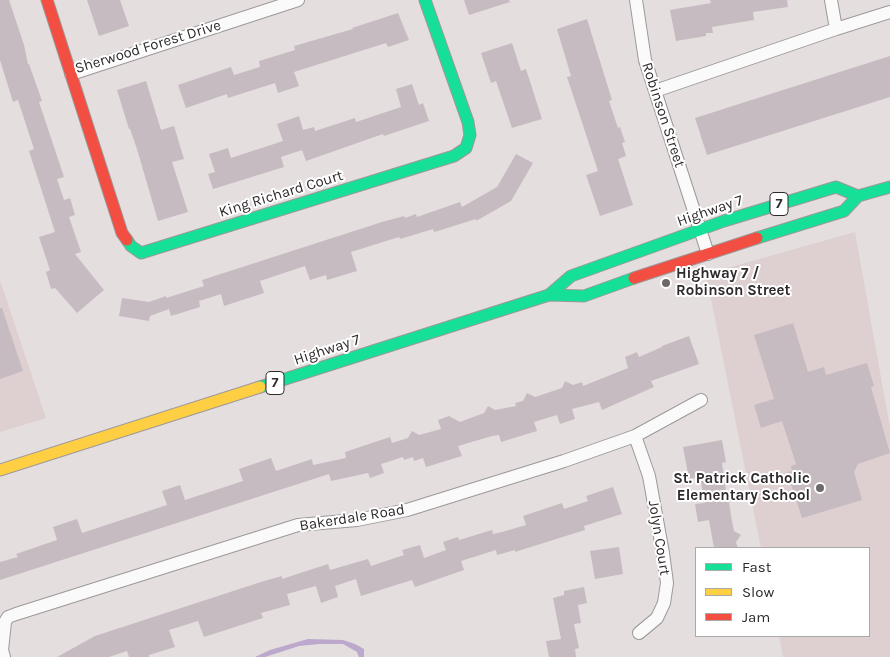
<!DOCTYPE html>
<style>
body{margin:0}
#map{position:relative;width:890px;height:657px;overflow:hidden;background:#e4dede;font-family:Karla,sans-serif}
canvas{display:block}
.legend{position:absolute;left:695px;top:547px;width:175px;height:90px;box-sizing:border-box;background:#fff;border:1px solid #aba9aa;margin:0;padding:6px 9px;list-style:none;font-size:15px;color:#2e292a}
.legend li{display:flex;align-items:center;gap:10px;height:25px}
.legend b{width:25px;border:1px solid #aba9aa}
</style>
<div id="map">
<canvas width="890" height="657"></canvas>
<ul class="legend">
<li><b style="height:6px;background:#16e098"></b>Fast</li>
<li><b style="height:6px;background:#ffcf43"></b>Slow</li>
<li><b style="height:6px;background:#f24e42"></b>Jam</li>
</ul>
</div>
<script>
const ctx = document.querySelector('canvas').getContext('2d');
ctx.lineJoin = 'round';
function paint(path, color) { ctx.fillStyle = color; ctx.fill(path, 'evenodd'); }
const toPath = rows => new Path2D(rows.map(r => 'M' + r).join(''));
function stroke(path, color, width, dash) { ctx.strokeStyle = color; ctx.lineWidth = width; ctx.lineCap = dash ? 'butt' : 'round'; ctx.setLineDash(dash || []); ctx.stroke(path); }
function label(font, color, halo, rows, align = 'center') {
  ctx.font = font + ' Karla,sans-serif'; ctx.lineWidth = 4; ctx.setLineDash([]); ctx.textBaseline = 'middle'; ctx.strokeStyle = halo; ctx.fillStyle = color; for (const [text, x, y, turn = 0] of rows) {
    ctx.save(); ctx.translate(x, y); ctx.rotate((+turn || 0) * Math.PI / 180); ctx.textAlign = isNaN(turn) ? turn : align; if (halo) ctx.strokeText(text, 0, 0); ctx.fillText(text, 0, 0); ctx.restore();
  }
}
const built = toPath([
 [855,232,890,428,890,657,783,657,779,636,869,636,869,548,761,548,706,274],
 [0,280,46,418,0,432]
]);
const water = toPath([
 [308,639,343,640,355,644,364,649,364,657,359,657,357,652,343,644,319,644,299,646,265,657,255,657,270,650]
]);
const building = toPath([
 [0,0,9,0,24,45,28,64,29,64,42,101,39,102,64,177,57,179,64,200,70,198,75,215,69,217,81,252,75,254,104,290,77,313,55,288,51,289,46,272,50,270,39,237,55,232,29,151,34,149,18,100,13,102,0,60],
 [87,0,120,0,129,26,99,36],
 [464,0,509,0,510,2,469,15],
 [710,0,787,0,788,7,753,12,754,20,712,27,713,33,706,33,706,36,676,41,670,10,711,3],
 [398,13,409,40,388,47,386,43,294,72,299,86,278,93,275,83,228,98,227,94,186,108,178,85,231,67,234,75,260,67,259,61,295,50,294,46,353,29,352,28],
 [587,19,612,100,609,101,618,128,620,127,625,142,622,143,626,156,618,159,633,205,600,216,586,175,598,171,567,77,571,76,557,29],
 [512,43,521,71,526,69,542,119,512,128,496,81,491,83,481,53],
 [890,56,890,97,707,155,695,118],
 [146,81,161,130,174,126,184,159,172,162,188,212,158,221,137,149,130,129,129,129,117,90],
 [412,84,419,105,423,103,429,121,384,136,383,134,306,161,302,150,281,157,284,167,213,189,208,174,215,172,209,154,228,148,231,158,283,141,277,124,299,116,303,130,314,127,315,131,355,118,356,122,401,107,396,89],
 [516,154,533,163,511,201,476,221,476,219,441,230,434,232,433,229,400,239,399,237,351,252,357,271,327,280,326,275,310,280,305,266,260,281,264,293,224,306,221,294,199,301,200,307,171,316,169,309,150,316,149,321,119,316,122,298,149,302,166,296,166,298,204,286,202,280,382,222,404,216,405,218,416,214,417,217,460,202,462,207,497,187],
 [0,308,2,308,23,371,0,379],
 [793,323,808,372,824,367,826,375,867,363,874,386,871,387,890,453,858,464,854,472,862,500,802,518,787,472,792,471,791,466,796,464,782,421,761,428,754,405,774,399,754,335],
 [689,336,699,364,651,381,654,387,602,410,599,402,572,409,575,419,560,424,557,415,534,422,537,431,501,442,499,435,492,436,458,446,462,456,426,467,423,458,414,461,413,457,404,460,403,457,381,464,384,473,370,478,368,473,331,481,329,474,0,580,0,562,18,557,16,554,57,540,53,527,77,519,82,533,167,505,162,491,180,485,185,500,243,481,239,469,271,458,276,471,312,459,313,465,346,458,345,452,390,437,392,443,408,438,412,431,419,435,441,429,438,420,449,416,460,422,484,413,488,406,495,410,516,406,515,403,523,401,527,393,535,397,562,388,565,381,573,385,582,382,583,386,628,368,625,357,637,352,639,357,662,347,662,346],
 [722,440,726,462,722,463,726,491,734,496,729,503,732,521,734,531,741,535,736,542,738,548,714,548,709,520,698,522,695,504,705,503,700,477,689,479,683,447],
 [613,487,622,514,584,526,585,530,515,552,515,550,497,555,496,550,461,561,464,570,415,587,412,580,361,596,356,579,335,586,338,597,321,603,316,586,287,594,290,605,261,613,263,618,204,637,198,621,169,630,175,647,149,655,149,657,129,657,127,651,109,657,57,657,95,636,264,581,282,576,282,579,328,564,330,570,368,559,371,566,404,555,402,550,420,545,424,558,446,550,443,542,458,537,459,540,492,530,493,534,502,532,526,525,523,516,562,503,564,509,588,501,586,496],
 [619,547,623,574,595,579,590,551],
 [584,587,587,603,578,605,581,623,574,624,579,648,575,649,576,657,549,657,546,641,561,639,553,598,564,595,564,591]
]);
const street = toPath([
 [636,0,645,60,708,254],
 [831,0,836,29],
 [71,74,298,0],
 [655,91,836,29,890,12],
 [635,436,649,476,663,553,667,583,664,603,657,618,639,633],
 [4,657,2,650,5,622,8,617,16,614,298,525,357,520,407,510,564,461,635,436,701,400]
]);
const fast = toPath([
 [757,238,844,211,858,196,890,187],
 [127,240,131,246,141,253,454,156,466,148,470,135,468,122,425,0],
 [549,295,571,276,724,221,836,187,858,196],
 [260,387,549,295,584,296,634,278]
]);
const slow = toPath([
 [0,470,260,387]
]);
const jam = toPath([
 [47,0,122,233,127,240],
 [634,278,757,238]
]);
const markers = [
 [666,283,5,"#6e6869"],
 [820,488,5,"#6e6869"]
];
const shields = [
 [779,204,18],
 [275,383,18]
];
const shieldNames = [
 ["7",779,204],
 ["7",275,383]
];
const streetNames = [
 ["Sherwood Forest Drive",148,47,-17],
 ["Robinson Street",663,115,72],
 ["King Richard Court",281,194,-17],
 ["Highway 7",710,211,-19],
 ["Highway 7",327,350,-18],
 ["Bakerdale Road",352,518,-9],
 ["Jolyn Court",659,538,81]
];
const poiNames = [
 ["Highway 7 /",676,274],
 ["Robinson Street",676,291],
 ["St. Patrick Catholic",810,479,"right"],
 ["Elementary School",810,496,"right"]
];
paint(built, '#decfd1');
paint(water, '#bba8cc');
paint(building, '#c7bbc2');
stroke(street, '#9d9899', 14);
stroke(fast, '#9d9899', 13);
stroke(slow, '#9d9899', 13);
stroke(jam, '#9d9899', 13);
stroke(street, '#fbfafa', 12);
stroke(fast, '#16e098', 11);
stroke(slow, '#ffcf43', 11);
stroke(jam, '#f24e42', 11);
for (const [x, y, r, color] of markers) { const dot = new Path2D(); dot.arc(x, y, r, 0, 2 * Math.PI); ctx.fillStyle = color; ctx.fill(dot); stroke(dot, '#fff', 2); }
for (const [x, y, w] of shields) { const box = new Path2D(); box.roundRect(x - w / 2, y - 11.5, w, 23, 4); ctx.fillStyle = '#fff'; ctx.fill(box); stroke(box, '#2e292a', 1); }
label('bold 14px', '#2e292a', null, shieldNames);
label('15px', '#2e292a', '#fff', streetNames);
label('bold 15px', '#2e292a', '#fff', poiNames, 'left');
</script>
